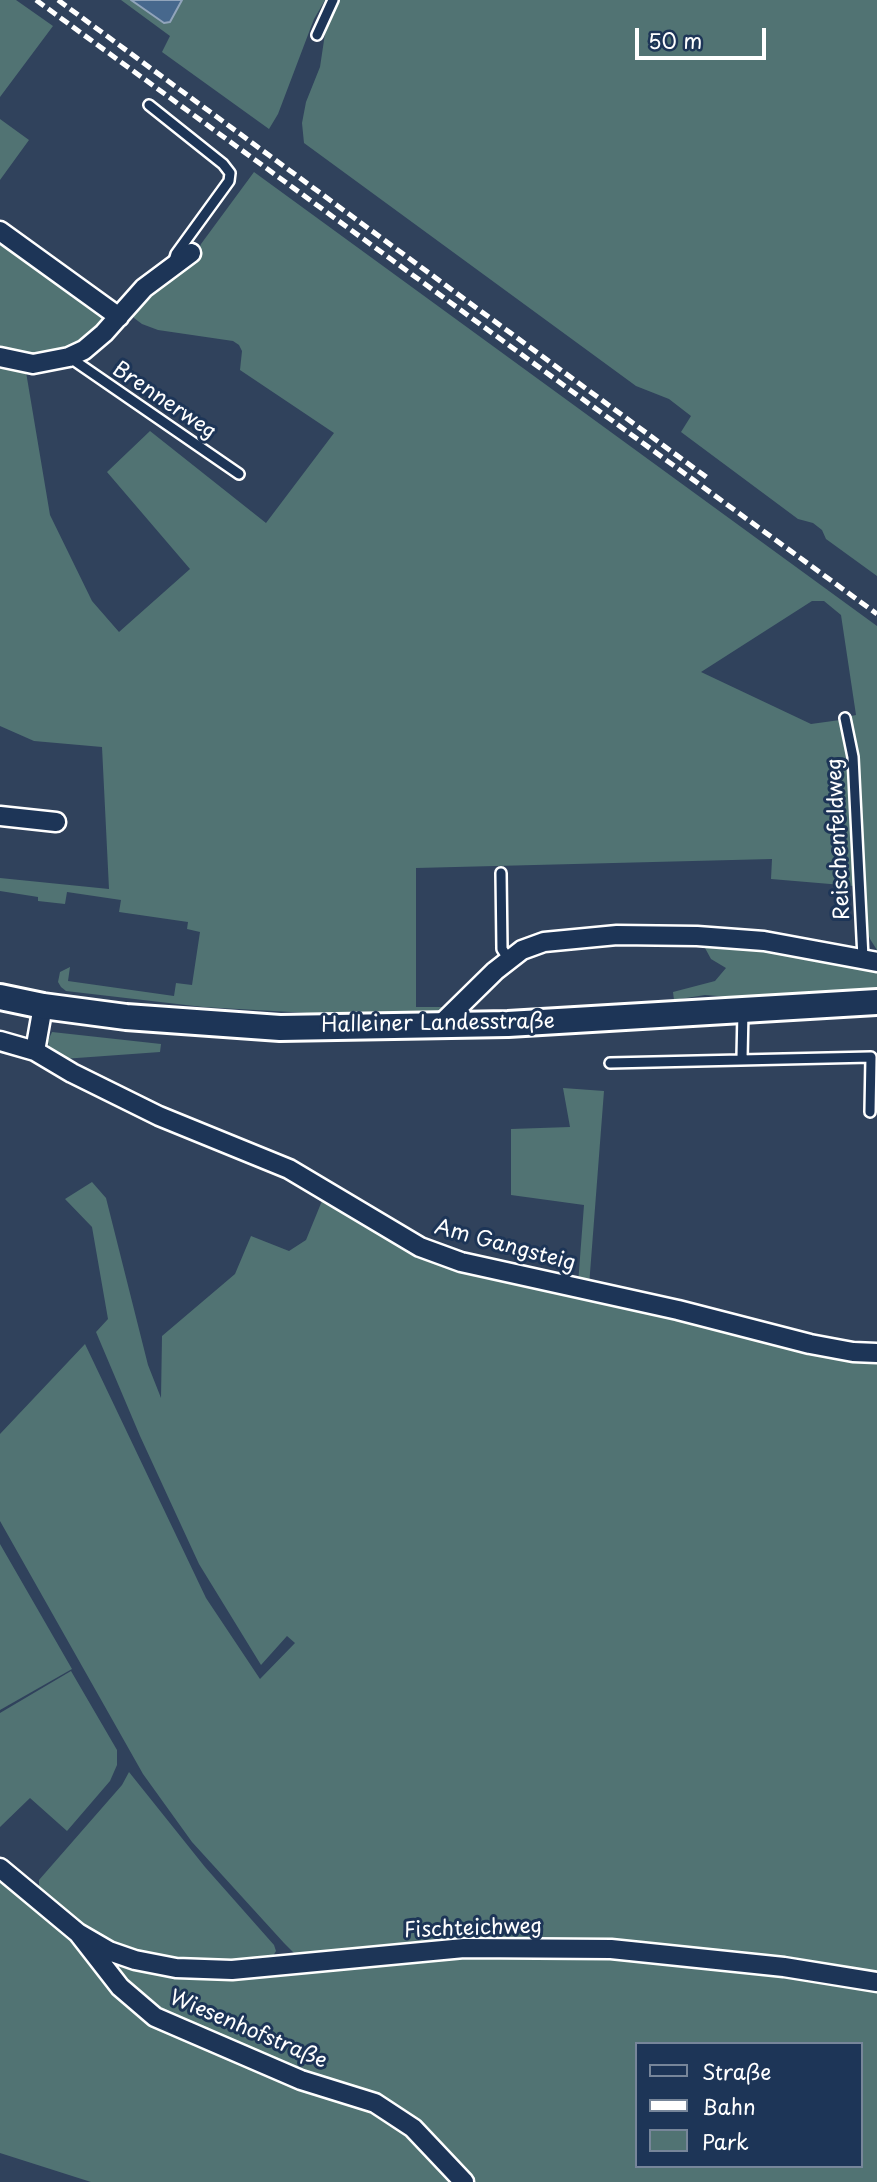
<!DOCTYPE html>
<meta charset="utf-8">
<style>
body{margin:0}
#map{position:relative;width:877px;height:2182px;overflow:hidden;background:#30425c;font-family:"Playpen Sans",sans-serif}
canvas{display:block}
.legend{position:absolute;left:635px;top:2042px;width:228px;height:126px;box-sizing:border-box;background:#1d3557;border:2px solid #77869a;margin:0;padding:9px 12px;list-style:none;font-size:21px;color:#fff}
.legend li{display:flex;align-items:center;gap:14px;height:35px}
.legend b{width:35px;border:2px solid #77869a}
.scale{position:absolute;left:635px;top:28px;width:131px;height:32px;box-sizing:border-box;border:4px solid #fff;border-top:0;padding-left:9px;font-size:21px;line-height:24px;white-space:nowrap;color:#fff;-webkit-text-stroke:5px #1d3557;paint-order:stroke}
</style>
<div id="map">
<canvas width="877" height="2182"></canvas>
<ul class="legend">
<li><b style="height:9px;background:#1d3557"></b>Straße</li>
<li><b style="height:9px;background:#fff"></b>Bahn</li>
<li><b style="height:19px;background:#517373"></b>Park</li>
</ul>
<div class="scale">50 m</div>
</div>
<script>
const ctx = document.querySelector('canvas').getContext('2d');
ctx.lineJoin = 'round';
function paint(path, color) { ctx.fillStyle = color; ctx.fill(path, 'evenodd'); }
const toPath = rows => new Path2D(rows.map(r => 'M' + r).join(''));
function stroke(path, color, width, dash) { ctx.strokeStyle = color; ctx.lineWidth = width; ctx.lineCap = dash ? 'butt' : 'round'; ctx.setLineDash(dash || []); ctx.stroke(path); }
function label(font, color, halo, rows, align = 'center') {
  ctx.font = font + ' "Playpen Sans",sans-serif'; ctx.lineWidth = 6; ctx.setLineDash([]); ctx.textBaseline = 'middle'; ctx.strokeStyle = halo; ctx.fillStyle = color; for (const [text, x, y, turn = 0] of rows) {
    ctx.save(); ctx.translate(x, y); ctx.rotate((+turn || 0) * Math.PI / 180); ctx.textAlign = isNaN(turn) ? turn : align; if (halo) ctx.strokeText(text, 0, 0); ctx.fillText(text, 0, 0); ctx.restore();
  }
}
const green = toPath([
 [0,0,16,0,53,26,0,97],
 [121,0,325,0,314,19,278,114,269,129,162,52,170,36],
 [337,0,877,0,877,576,826,539,822,530,813,523,798,519,681,432,691,416,669,399,636,386,304,143,302,123,306,102,320,67,326,27],
 [0,119,29,140,0,180],
 [254,172,877,626,877,950,870,939,865,924,858,758,851,716,856,715,841,615,824,601,812,601,701,672,811,724,840,720,848,750,854,886,771,879,772,859,416,868,416,1007,444,1007,435,1014,308,1013,203,1007,66,991,61,987,58,982,60,972,70,967,68,981,174,996,176,983,192,985,200,932,187,929,188,922,119,912,121,900,67,892,65,904,38,901,38,897,0,891,0,878,109,889,102,747,34,741,0,726,0,362,25,366,50,515,92,601,119,632,190,569,107,472,150,431,266,523,334,433,240,370,242,351,239,345,233,341,158,330,142,324,134,318,132,312,137,305,197,254,201,244],
 [0,240,106,318,105,321,80,344,54,353,21,355,0,349],
 [710,944,770,949,856,965,877,971,877,987,829,997,742,998,705,995,674,1000,673,992,715,981,726,968,711,959,705,948],
 [52,1032,161,1044,160,1052,63,1059,50,1052,48,1041],
 [563,1088,604,1091,589,1286,578,1284,584,1205,511,1195,511,1129,570,1127],
 [92,1182,106,1198,148,1365,161,1398,162,1336,235,1274,251,1236,289,1251,306,1240,324,1196,417,1252,877,1361,877,1977,666,1948,303,1957,294,1953,284,1943,192,1842,143,1774,0,1521,0,1434,85,1344,206,1598,260,1679,295,1643,287,1636,261,1665,199,1564,140,1436,96,1332,108,1319,92,1227,65,1199],
 [0,1544,72,1669,0,1710],
 [71,1671,117,1750,117,1765,110,1781,67,1831,30,1798,0,1827,0,1713],
 [129,1772,205,1867,274,1945,276,1951,270,1961,173,1963,128,1953,94,1936,45,1898,39,1889,39,1880,122,1785],
 [0,1877,102,1953,180,1973,458,1954,605,1956,877,1986,877,2182,91,2182,0,2153],
 [637,2044,861,2044,861,2166,637,2166]
]);
const water = toPath([
 [131,0,182,0,170,22,164,23,131,0]
]);
const service = toPath([
 [317,35,333,0],
 [149,105,223,164,230,173,229,181,176,254,173,264],
 [69,357,239,474],
 [845,718,853,757,863,958],
 [501,873,502,949,509,960],
 [742,1058,743,1011],
 [610,1063,871,1057,870,1112]
]);
const minor = toPath([
 [0,231,119,317],
 [0,357,33,364,69,357,84,350,104,333,144,288,191,253],
 [0,816,56,822],
 [440,1025,495,971,522,950,544,942,617,935,697,936,764,941,877,962],
 [0,1041,35,1051,43,1006],
 [35,1051,72,1073,159,1116,289,1169,420,1247,461,1262,678,1310,810,1344,853,1352,877,1353],
 [0,1868,78,1933,120,1987,155,2017,301,2080,375,2103,413,2128,464,2182],
 [78,1933,109,1951,135,1960,176,1968,232,1970,464,1948,611,1949,784,1967,877,1982]
]);
const secondary = toPath([
 [0,997,43,1006,126,1017,280,1028,508,1024,877,1002]
]);
const rail = toPath([
 [36,0,877,614],
 [58,0,709,479]
]);
const streetNames = [
 ["Brennerweg",164,401,34],
 ["Reischenfeldweg",839,839,-93],
 ["Halleiner Landesstraße",438,1024,-1],
 ["Am Gangsteig",505,1246,15],
 ["Fischteichweg",473,1929,-2],
 ["Wiesenhofstraße",248,2030,23]
];
paint(green, '#517373');
paint(water, '#47688d');
stroke(water, '#91a4bb', 2);
stroke(service, '#fff', 14);
stroke(minor, '#fff', 23);
stroke(secondary, '#fff', 30);
stroke(service, '#1d3557', 9);
stroke(minor, '#1d3557', 18);
stroke(secondary, '#1d3557', 24);
stroke(rail, '#fff', 5, [10, 5]);
label('21px', '#fff', '#1d3557', streetNames);
</script>
